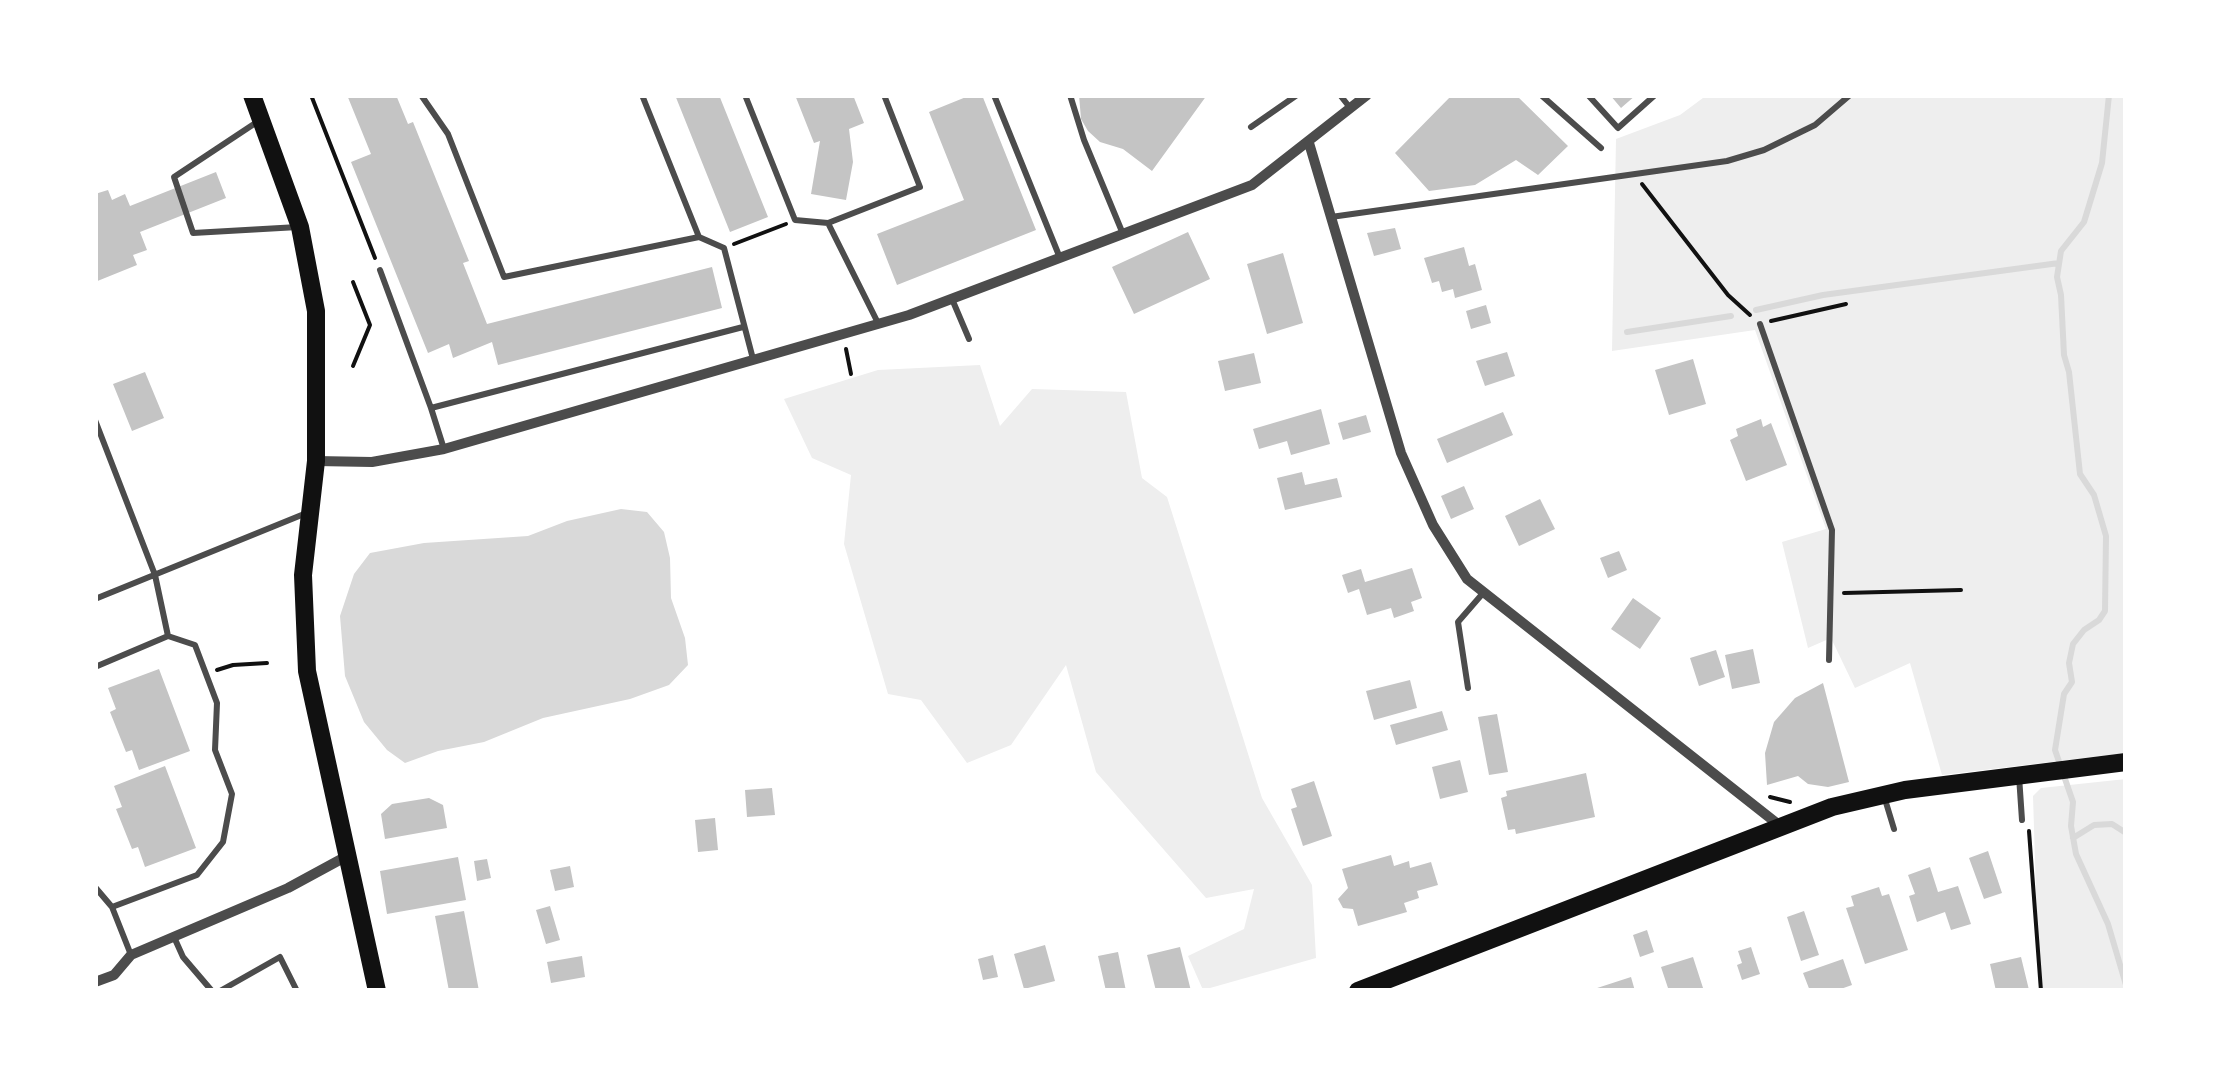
<!DOCTYPE html>
<style>
body{margin:0}
#map{position:relative;width:2221px;height:1086px;overflow:hidden;background:#fff;font-family:"PT Sans",sans-serif}
canvas{display:block}
.frame{position:absolute;inset:0;border:98px solid #fff;pointer-events:none}
</style>
<div id="map">
<canvas width="2221" height="1086"></canvas>
<div class="frame"></div>
</div>
<script>
const ctx = document.querySelector('canvas').getContext('2d');
ctx.lineJoin = 'round';
function paint(path, color) { ctx.fillStyle = color; ctx.fill(path, 'evenodd'); }
const toPath = rows => new Path2D(rows.map(r => 'M' + r).join(''));
function stroke(path, color, width, dash) { ctx.strokeStyle = color; ctx.lineWidth = width; ctx.lineCap = dash ? 'butt' : 'round'; ctx.setLineDash(dash || []); ctx.stroke(path); }
const green = toPath([
 [1707,95,2126,95,2126,753,1942,775,1910,663,1855,688,1831,638,1808,648,1782,542,1826,529,1755,330,1612,351,1616,139,1680,115],
 [980,365,1000,426,1032,389,1126,392,1142,478,1167,497,1262,798,1312,885,1316,958,1203,990,1188,956,1244,929,1254,889,1206,898,1096,772,1066,665,1011,745,967,763,921,700,888,694,844,544,851,475,812,458,784,399,878,370],
 [2126,779,2126,991,2039,991,2033,796,2041,788]
]);
const water = toPath([
 [621,509,647,512,664,532,670,558,671,598,685,638,688,665,669,685,630,699,543,718,484,742,438,751,405,763,387,750,364,722,345,676,340,616,354,574,370,553,424,543,528,536,567,521]
]);
const stream = toPath([
 [2109,95,2102,163,2084,222,2061,251,2057,277,2061,295,2064,355,2069,372,2080,474,2094,495,2106,536,2105,611,2099,620,2084,630,2073,644,2069,663,2072,682,2064,694,2055,750,2073,802,2071,826,2076,854,2108,924,2126,985],
 [1756,310,1823,295,2059,263],
 [1627,332,1731,316],
 [2073,838,2094,825,2112,824,2126,833]
]);
const building = toPath([
 [347,95,396,95,408,124,413,122,469,261,463,263,487,324,712,267,722,308,498,365,492,342,453,358,449,344,428,353,351,162,371,154],
 [675,95,719,95,768,217,730,232],
 [795,95,853,95,864,123,849,129,853,162,846,200,811,194,820,141,814,143],
 [971,95,982,95,1036,230,897,285,877,234,964,200,929,112],
 [1079,95,1207,95,1152,171,1123,149,1100,142,1088,131,1081,119],
 [1452,95,1516,95,1568,146,1538,175,1516,160,1475,185,1429,191,1395,153],
 [1610,95,1636,95,1621,108],
 [216,172,226,198,140,232,147,250,133,255,137,265,95,282,95,194,108,190,112,200,125,194,130,206],
 [1395,228,1401,249,1374,256,1367,233],
 [1188,232,1210,279,1134,314,1112,267],
 [1464,247,1469,266,1475,264,1482,290,1455,298,1453,289,1442,292,1439,281,1432,283,1424,258],
 [1283,253,1303,323,1267,334,1247,264],
 [1486,305,1491,323,1471,329,1466,311],
 [1507,352,1515,376,1485,386,1476,361],
 [1254,353,1261,383,1225,391,1218,361],
 [1693,359,1706,404,1669,415,1655,370],
 [145,372,164,418,132,431,113,384],
 [1321,409,1330,444,1291,455,1287,441,1259,449,1253,429],
 [1503,412,1513,435,1447,463,1437,439],
 [1366,415,1371,432,1343,440,1338,423],
 [1761,419,1763,427,1771,423,1787,465,1746,481,1730,440,1738,436,1736,429],
 [1302,472,1305,485,1337,478,1342,497,1285,510,1277,478],
 [1464,486,1474,509,1451,519,1441,496],
 [1540,499,1555,529,1519,546,1505,516],
 [1619,551,1627,570,1608,578,1600,558],
 [1412,568,1422,598,1411,602,1414,611,1394,618,1391,608,1367,615,1359,589,1348,593,1342,575,1361,569,1365,582],
 [1633,598,1661,618,1640,649,1611,629],
 [1753,649,1760,683,1732,689,1725,655],
 [1716,650,1725,677,1699,686,1690,658],
 [159,669,190,751,139,770,132,750,126,752,110,712,116,709,108,688],
 [1410,680,1417,708,1374,720,1366,691],
 [1823,683,1849,782,1828,787,1808,784,1798,776,1767,785,1765,753,1774,722,1795,698],
 [1442,711,1448,730,1396,745,1390,725],
 [1497,714,1508,772,1489,775,1478,717],
 [1460,760,1468,792,1440,799,1432,767],
 [165,766,196,848,145,867,138,847,132,849,116,809,122,807,114,786],
 [1586,773,1595,817,1516,834,1515,829,1508,830,1501,798,1507,796,1506,791],
 [1314,781,1332,836,1303,846,1291,809,1297,807,1291,789],
 [772,788,775,815,747,817,745,790],
 [429,798,443,805,447,828,385,839,381,814,392,804],
 [715,818,718,850,698,852,695,820],
 [1988,851,2002,893,1984,899,1969,858],
 [1391,855,1394,866,1409,861,1410,868,1431,862,1438,885,1417,891,1419,898,1404,903,1407,912,1358,926,1353,909,1343,908,1338,899,1348,888,1342,869],
 [458,857,466,900,387,914,380,871],
 [487,859,491,878,477,881,474,861],
 [570,866,574,887,555,891,550,870],
 [1930,867,1938,892,1958,886,1971,924,1951,930,1945,912,1917,922,1909,896,1915,894,1908,875],
 [1879,887,1882,896,1889,894,1908,950,1865,964,1846,908,1854,906,1851,896],
 [550,906,560,940,546,944,536,910],
 [464,911,479,991,449,991,435,916],
 [1804,911,1819,955,1801,961,1787,917],
 [1647,930,1654,952,1640,957,1633,935],
 [1045,945,1055,981,1024,989,1014,954],
 [1180,947,1191,991,1156,991,1147,955],
 [1751,947,1760,974,1742,980,1737,965,1742,963,1738,951],
 [1118,952,1126,991,1106,991,1098,956],
 [993,955,998,977,983,980,978,959],
 [582,956,585,977,551,983,547,962],
 [1693,957,1704,991,1669,991,1661,967],
 [2021,957,2029,990,1996,991,1990,964],
 [1843,959,1852,985,1835,991,1810,991,1803,973],
 [1631,977,1635,991,1591,991,1591,990]
]);
const path = toPath([
 [311,95,375,258],
 [1642,184,1728,295,1750,315],
 [734,244,786,224],
 [1771,321,1846,304],
 [846,349,851,374],
 [353,366,370,325,353,282],
 [1844,593,1961,590],
 [217,670,233,665,267,663],
 [1770,797,1790,802],
 [2029,831,2041,991]
]);
const service = toPath([
 [421,95,448,134,504,277,699,237],
 [642,95,699,237,724,248,753,359],
 [745,95,795,220,828,223],
 [994,95,1060,258],
 [1070,95,1084,140,1123,234],
 [1340,95,1351,109],
 [1541,95,1601,148],
 [1588,95,1618,128,1655,95],
 [260,120,174,177,193,233,298,227],
 [1251,127,1297,95],
 [1331,217,1727,161,1764,150,1815,125,1850,95],
 [380,270,431,408],
 [952,299,969,339],
 [1760,324,1832,530,1829,660],
 [879,325,828,223,920,187,884,95],
 [95,420,155,575,168,636],
 [444,449,431,408,743,327],
 [95,599,309,512],
 [95,667,168,636,195,645,217,703,215,750,232,794,223,842,197,875,112,907],
 [1468,688,1458,622,1484,592],
 [2019,776,2022,820],
 [1884,796,1894,829],
 [95,887,112,907,131,955],
 [174,937,183,957,212,991],
 [220,991,280,957,297,991]
]);
const minor = toPath([
 [1309,143,1401,453,1433,525,1467,579,1779,825],
 [316,461,372,462,444,449,909,315,1252,185,1367,95],
 [95,982,114,975,131,955,288,888,347,856]
]);
const secondary = toPath([
 [252,95,300,227,316,311,316,461,303,575,307,671,377,991],
 [1358,991,1832,807,1905,790,2126,762]
]);
paint(green, '#eee');
paint(water, '#d9d9d9');
stroke(stream, '#d9d9d9', 6);
paint(building, '#c4c4c4');
stroke(path, '#111', 4);
stroke(service, '#4c4c4c', 6);
stroke(minor, '#4c4c4c', 10);
stroke(secondary, '#111', 18);
</script>
